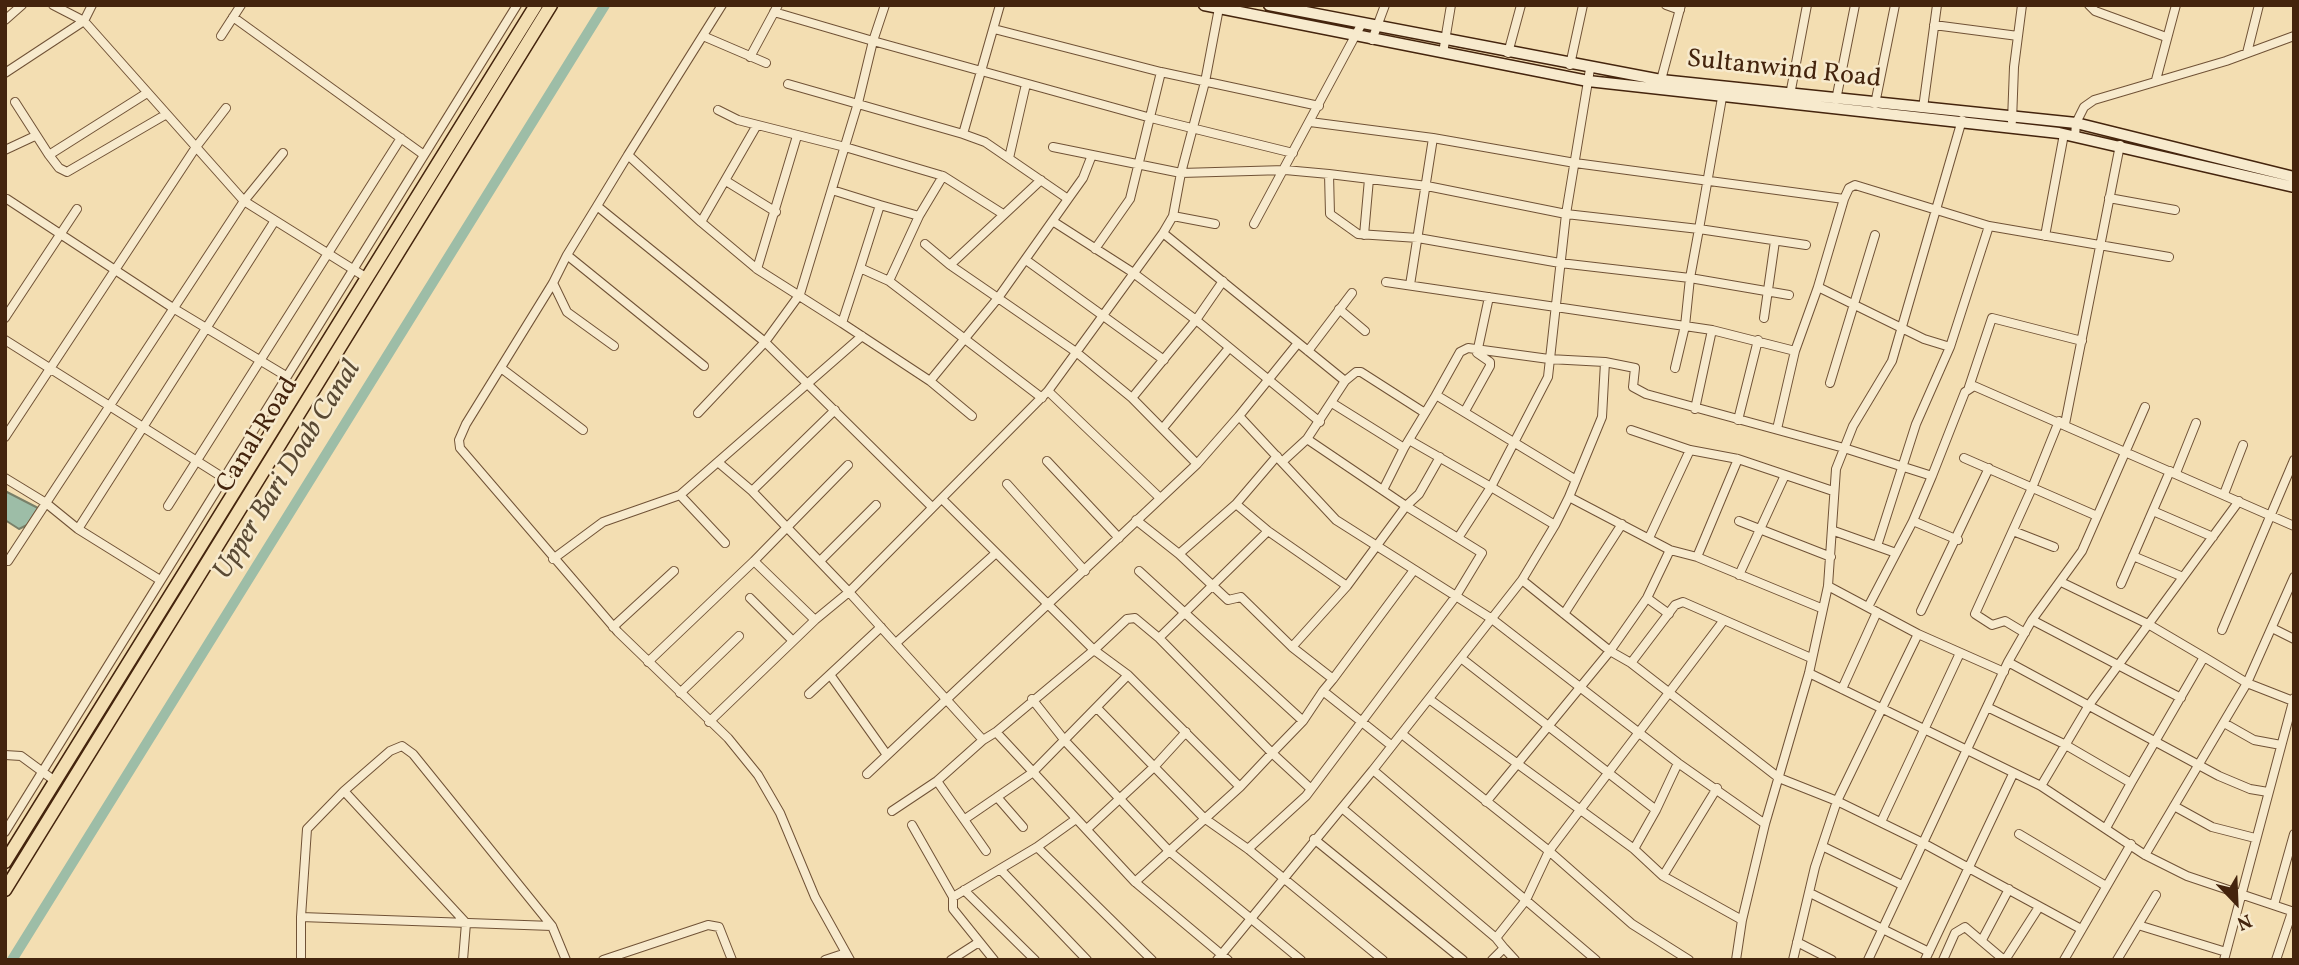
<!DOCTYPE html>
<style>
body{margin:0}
#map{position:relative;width:2299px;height:965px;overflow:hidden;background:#f3deb2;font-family:Vollkorn,serif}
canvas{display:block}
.frame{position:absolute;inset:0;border:7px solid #44240d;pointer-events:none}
.north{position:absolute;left:2201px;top:867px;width:70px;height:70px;-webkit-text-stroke:5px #f7eacd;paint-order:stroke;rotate:157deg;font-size:19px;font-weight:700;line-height:28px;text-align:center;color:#44240d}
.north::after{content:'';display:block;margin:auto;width:24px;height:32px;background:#44240d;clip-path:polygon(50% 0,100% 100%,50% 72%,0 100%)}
</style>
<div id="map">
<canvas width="2299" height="965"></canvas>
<div class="frame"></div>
<div class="north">N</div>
</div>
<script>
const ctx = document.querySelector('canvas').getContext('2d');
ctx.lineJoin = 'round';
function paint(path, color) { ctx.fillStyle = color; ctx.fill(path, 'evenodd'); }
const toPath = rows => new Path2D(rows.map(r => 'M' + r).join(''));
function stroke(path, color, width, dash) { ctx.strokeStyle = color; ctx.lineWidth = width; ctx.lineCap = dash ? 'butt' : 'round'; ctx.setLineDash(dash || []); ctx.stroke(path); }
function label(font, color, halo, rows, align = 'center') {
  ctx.font = font + ' Vollkorn,serif'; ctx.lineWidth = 5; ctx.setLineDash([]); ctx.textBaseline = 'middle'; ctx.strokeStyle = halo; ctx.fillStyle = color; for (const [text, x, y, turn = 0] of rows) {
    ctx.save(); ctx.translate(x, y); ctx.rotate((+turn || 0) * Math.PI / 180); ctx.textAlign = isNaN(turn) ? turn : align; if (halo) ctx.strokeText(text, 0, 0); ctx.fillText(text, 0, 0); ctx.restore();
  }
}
const water = toPath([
 [5,491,38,508,27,525,19,529,5,520,5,491]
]);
const canal = toPath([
 [12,960,605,5]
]);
const minor = toPath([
 [53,5,84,21,244,201,367,278],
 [885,5,873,41,1151,118,1293,153],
 [1000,5,963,134,985,142,1068,199,998,298,1076,352,1132,398,1197,464,1239,416,1336,520,1492,619,1678,763,1765,824],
 [1666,5,1680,10],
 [2089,5,2095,11,2166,37],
 [233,17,424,155],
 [5,20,22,5],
 [1934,25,2018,36],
 [994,29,1161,72,1319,106],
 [221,36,241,5],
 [703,36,766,63],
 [1372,40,1385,5],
 [1443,53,1451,5],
 [1508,53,1521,5],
 [2247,53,2259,5],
 [750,57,778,5],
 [1570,65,1583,5],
 [1590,69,1566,214,1548,377,1491,487,1555,525,1569,497,1670,550,1697,557,1821,608],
 [5,73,84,21,92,5],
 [1661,80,1681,5],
 [2156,80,2176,5],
 [788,84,963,134],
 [1790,95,1807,5],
 [1836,100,1855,5],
 [15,102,49,155,59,168,67,172,165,115],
 [1875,104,1895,5],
 [1923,108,1937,5],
 [718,110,738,120,845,147,943,176,1003,214],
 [2012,121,2014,67,2022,5],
 [1310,122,1433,138,1575,163,1844,199,1849,188,1855,185,1989,226,2169,257],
 [757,125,701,222,757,269,842,323],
 [2075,137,2076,123,2084,107,2094,100,2226,61,2294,36],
 [1053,147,1181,173,1205,82,1219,8],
 [5,150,35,136],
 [49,155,147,93],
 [628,155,597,206,765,342,931,506],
 [1009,158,1026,84],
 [1329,174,1330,214,1358,234,1418,238,1560,263,1690,278,1699,229,1806,245],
 [726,181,776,212],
 [832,190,880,205],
 [2109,198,2175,210],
 [7,199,173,308,286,376],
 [1068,199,1083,178,1092,155],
 [597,206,567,255,704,366],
 [1173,216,1215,224],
 [701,222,628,155,722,5],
 [1054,222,1132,272,1196,320,1132,398],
 [1254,224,1361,25],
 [1163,233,1345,381,1307,439,1282,462],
 [1364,235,1369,179],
 [2045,236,2064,134],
 [925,244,950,265],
 [1095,249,1130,199,1161,72],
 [567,255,553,283,466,424,459,440,460,448,618,632,728,738,758,775,780,813,815,897,850,960],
 [1026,260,1164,360],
 [860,268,880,205,919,216],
 [757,269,797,136],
 [889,281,919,216,943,176],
 [1223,281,1196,320,1320,422],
 [1386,282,1712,330,1795,351,1818,287,1924,339,1950,347,1989,226],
 [553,283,567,312,614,346],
 [1410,285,1433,138],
 [1818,287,1844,199],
 [1339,309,1365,331],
 [5,318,77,209],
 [1764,318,1775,241],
 [5,340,238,487],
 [1308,351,1352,293],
 [1605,362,1635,368,1633,387,1646,394,1844,448,1932,476,1965,392,1974,386,2294,526],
 [501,368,583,430],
 [1675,368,1685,326,1690,278,1789,295],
 [930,381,842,323,860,268,889,281,1042,398],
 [1345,381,1356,372,1361,372,1425,413],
 [1830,383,1875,235],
 [1969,387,1992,318,2082,341],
 [1048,391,1160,498],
 [1436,395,1460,352,1468,348,1549,359,1605,362,1602,417,1569,497],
 [1332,403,1404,448,1436,395,1576,480],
 [1695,409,1712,330],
 [1465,411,1490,366,1490,362,1477,353,1489,297],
 [698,413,765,342,800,294,858,103,873,41,774,12],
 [972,416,930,381,998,298,950,265,1041,180],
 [1239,416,1298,343],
 [1738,420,1758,340],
 [2065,424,2120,145],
 [1163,428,1229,348],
 [1777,429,1795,351],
 [1631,430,1690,450,1738,459,1833,491],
 [5,437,196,147,226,108],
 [1307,439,1406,506,1347,586,1292,647,1333,679,1323,691,1392,746],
 [1409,440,1491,487,1458,538],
 [1277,456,1236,504,1268,531,1347,586],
 [1964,458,2097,516],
 [1047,461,1119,538],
 [719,463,752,491],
 [2176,473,2196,423],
 [5,478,46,503,78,529,160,580],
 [1007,484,1085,571],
 [1383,490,1404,448],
 [2224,494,2243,445],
 [680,495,725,543],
 [942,499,1094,650,996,732],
 [168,506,401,138],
 [2153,511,2213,537],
 [1136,520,1179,554,1228,600,1241,597,1292,647],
 [1739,521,1831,557],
 [1913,521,1958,540],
 [1555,525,1522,580,1610,651,1631,663,1779,778,1837,801,1921,842,2081,929],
 [78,529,274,222],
 [1834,531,1896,553],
 [2013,531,2054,547],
 [1649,538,1690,450],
 [1877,546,1916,424,1950,347],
 [1179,554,1236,504],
 [2133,556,2183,577],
 [1697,557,1738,459],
 [553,559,603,522,680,495,862,336],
 [821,560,876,505],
 [8,561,244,201,283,153],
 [754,561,848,465],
 [1139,571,1303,721],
 [1739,575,1785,475],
 [1522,580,1373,770,1596,960],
 [2061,582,2148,624,2204,657],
 [2121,584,2170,471],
 [1828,586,1918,634,2004,672],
 [750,598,793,641],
 [1647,598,1669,614],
 [1868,607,1913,521,1932,476],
 [1921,611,1989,468],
 [1564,614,1622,524],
 [2032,620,2181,698],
 [613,627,674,571],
 [2272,628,2294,639],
 [2222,630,2294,460],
 [2025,633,2005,621,1992,625,1975,614,2032,488,2059,421],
 [1159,638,1268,531],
 [896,643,996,553],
 [1461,658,1656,810,1634,849],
 [648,662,754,561,815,620,849,592,752,491,835,410],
 [2008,662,2219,776,2250,789,2268,792],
 [1631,663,1675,605,1683,602,1811,658],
 [1809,673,2041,786,2145,855,2187,876,2294,912],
 [831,676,887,755],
 [1333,679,1414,570],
 [1842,689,1877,612],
 [680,693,739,636],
 [809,694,881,627],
 [1032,699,1066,742,1169,851,1301,960],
 [1429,699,1634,849,1663,876,1742,920],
 [1987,707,2064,744,2131,783,2106,828],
 [1097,708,1204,818,1248,849,1383,960],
 [709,722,815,620],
 [2224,723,2254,740,2281,745],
 [1402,734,1549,851,1632,924,1689,960],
 [5,755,21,756,55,781],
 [867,774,1197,464],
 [937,781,986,851],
 [2131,783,2204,657,2247,683,2293,701],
 [2041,786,2089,705,2239,501],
 [1311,789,1272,753,1159,638,1135,618,1127,619,1094,650,1128,675,1240,787,1272,753,1303,721,1323,691],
 [344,791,390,751,402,746,413,754,552,926],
 [997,797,1023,827],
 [1486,802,1610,651,1647,598,1670,550],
 [2174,806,2212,827,2255,838],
 [1342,808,1496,938,1504,948,1492,960],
 [1656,810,1678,763],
 [892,811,937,781,983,740],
 [965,819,1032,773,1128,675],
 [1076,819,1037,847,1152,960],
 [1881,822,1960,653],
 [912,825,953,897],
 [1087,829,1155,766,1186,732],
 [5,832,517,5],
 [2019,834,2106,886],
 [1314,839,1463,960],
 [1822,846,1902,885],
 [1248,849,1306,796,1456,596,1482,553,1406,506,1419,494,1440,457],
 [2145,855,2247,683,2294,577],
 [1000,869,1087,960],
 [1663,876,1717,788],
 [1135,882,1240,787],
 [964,890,1035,960],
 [1810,893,1929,952],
 [2274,905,2294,834],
 [301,917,307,829,344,791,466,923,463,960],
 [2138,925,2226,952],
 [1496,938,1526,900,1549,851,1724,620],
 [1982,940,2009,889],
 [1797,942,1832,960],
 [1504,948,1515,960],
 [301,960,301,917,552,926,566,960],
 [603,960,708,925,719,927,732,960],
 [825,960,846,953],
 [951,960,979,942],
 [994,960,953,909,953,897,1037,847],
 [1217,960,1373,770],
 [1228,960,1135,882,996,732,983,740,849,592,1048,391,1163,233,1173,216,1181,173,1285,170,1329,174,1427,186,1566,214,1699,229,1723,92],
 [1736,960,1742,920,1765,824,1809,673,1828,586,1836,469,1853,426,1892,361,1962,120],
 [1793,960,1815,867,1837,801,1918,634],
 [1868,960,2008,662,2032,620,2082,551,2145,407],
 [1925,960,2013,774],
 [1943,960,1955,933,1965,927,2004,960],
 [2005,960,2039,907],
 [2064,960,2131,844],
 [2117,960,2156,895],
 [2224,960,2294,698],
 [2276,960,2292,912]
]);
const secondary = toPath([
 [1204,5,1588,81,2059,133,2294,187],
 [1269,5,1661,80,2076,123,2294,177]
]);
const primary = toPath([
 [5,862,536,5],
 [5,890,551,5]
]);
const streetNames = [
 ["Sultanwind Road",1784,71,6],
 ["Canal Road",259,436,-58]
];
const waterNames = [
 ["Upper Bari Doab Canal",289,471,-58]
];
paint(water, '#9dbda7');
stroke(water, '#798069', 2);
stroke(canal, '#9dbda7', 10);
stroke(minor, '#705236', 10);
stroke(secondary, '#44240d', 13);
stroke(primary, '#44240d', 15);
stroke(minor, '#f7eacd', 8);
stroke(secondary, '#f7eacd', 10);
stroke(primary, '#f3deb2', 12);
label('26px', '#44240d', '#f7eacd', streetNames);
label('italic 28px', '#5a4a34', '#f7eacd', waterNames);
</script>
